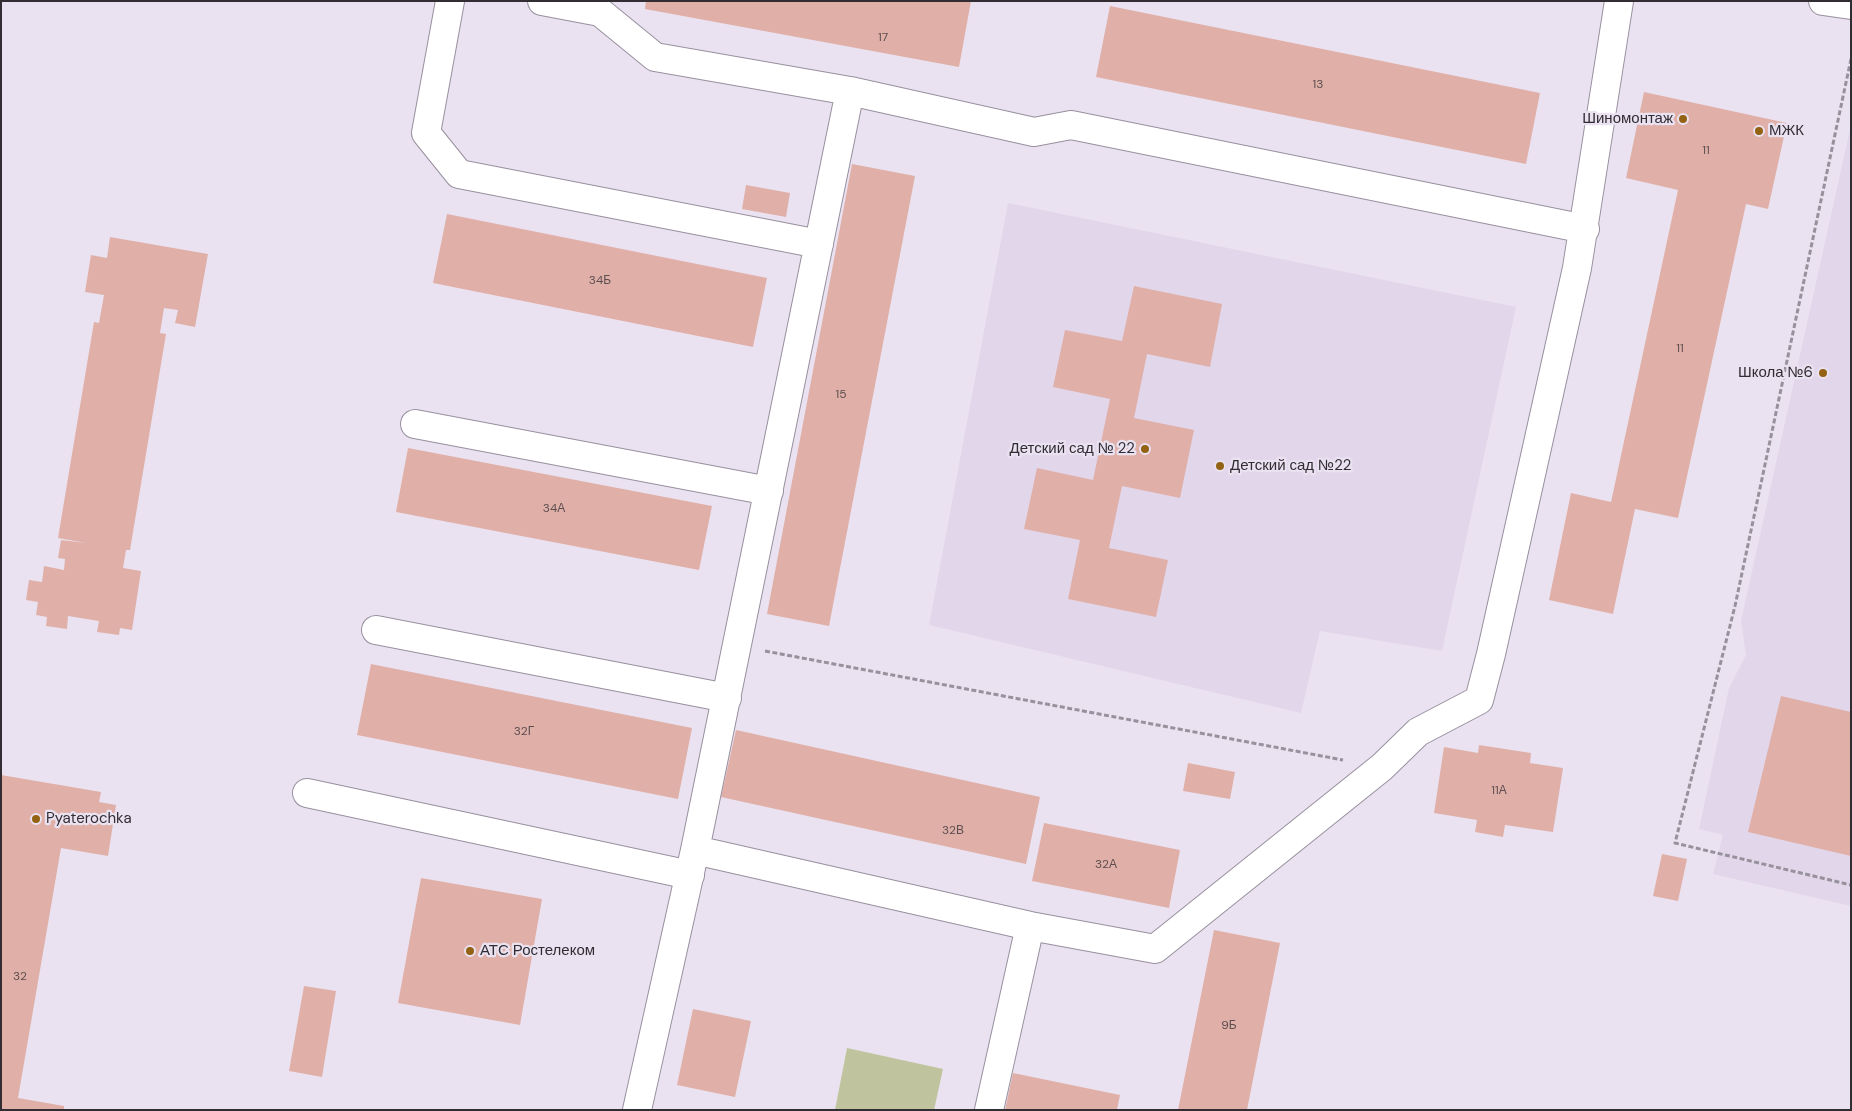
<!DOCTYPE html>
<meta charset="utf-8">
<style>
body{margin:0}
#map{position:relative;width:1852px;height:1111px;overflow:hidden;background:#eae2f1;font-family:"DM Sans",sans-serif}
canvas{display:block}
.frame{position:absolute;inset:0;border:2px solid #312d33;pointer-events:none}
</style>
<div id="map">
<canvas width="1852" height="1111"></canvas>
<div class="frame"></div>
</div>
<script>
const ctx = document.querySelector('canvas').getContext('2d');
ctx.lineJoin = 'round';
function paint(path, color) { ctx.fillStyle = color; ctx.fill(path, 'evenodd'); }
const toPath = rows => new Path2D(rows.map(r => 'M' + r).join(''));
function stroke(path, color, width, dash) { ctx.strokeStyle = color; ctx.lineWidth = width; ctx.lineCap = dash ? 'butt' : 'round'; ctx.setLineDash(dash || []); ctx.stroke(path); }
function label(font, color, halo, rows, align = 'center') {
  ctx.font = font + ' "DM Sans",sans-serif'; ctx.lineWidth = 4.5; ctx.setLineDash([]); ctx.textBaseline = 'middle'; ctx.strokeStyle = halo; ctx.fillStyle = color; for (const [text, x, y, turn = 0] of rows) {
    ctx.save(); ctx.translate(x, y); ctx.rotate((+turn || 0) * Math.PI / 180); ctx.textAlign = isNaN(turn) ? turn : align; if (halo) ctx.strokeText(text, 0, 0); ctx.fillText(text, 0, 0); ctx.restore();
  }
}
const built = toPath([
 [1851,125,1851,906,1713,874,1723,835,1699,829,1729,688,1746,655,1741,621],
 [1008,203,1516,307,1442,651,1320,631,1301,713,929,625]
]);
const green = toPath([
 [847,1048,943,1069,934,1110,835,1110]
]);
const building = toPath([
 [646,1,971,1,959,67,645,9],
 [1110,6,1540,93,1526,164,1096,77],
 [1644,92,1787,123,1768,209,1746,204,1678,518,1635,509,1613,614,1549,600,1571,493,1611,502,1678,190,1626,178],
 [852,164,915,176,829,626,767,614],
 [746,185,790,193,786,217,742,209],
 [447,214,767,278,753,347,433,283],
 [110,237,208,254,195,327,175,323,178,310,164,308,160,333,166,334,130,550,126,550,123,568,141,571,132,630,120,628,119,635,97,632,99,621,68,616,67,629,46,626,47,617,36,615,38,602,26,600,29,580,42,582,44,566,64,570,65,559,58,558,61,540,86,543,58,538,94,322,99,323,104,295,85,292,91,255,107,258],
 [1134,286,1222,304,1210,367,1147,354,1134,418,1194,430,1180,498,1122,486,1109,548,1168,560,1156,617,1068,599,1080,540,1024,529,1037,468,1093,480,1110,399,1053,387,1065,330,1122,341],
 [408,448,712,506,699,570,396,512],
 [371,664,692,728,678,799,357,735],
 [1781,696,1851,712,1851,856,1748,832],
 [736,730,1040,797,1026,864,721,797],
 [1479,745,1531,753,1530,763,1563,768,1553,832,1505,825,1503,837,1475,832,1477,820,1434,813,1444,747,1478,753],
 [1188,763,1235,772,1230,799,1183,791],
 [1,775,101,792,99,802,116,805,108,856,61,848,18,1098,64,1106,64,1110,1,1110],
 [1044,823,1180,850,1169,908,1032,881],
 [1662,854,1687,859,1678,901,1653,896],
 [421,878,542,899,520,1025,398,1003],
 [1214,930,1280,943,1247,1110,1178,1110],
 [304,986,336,991,322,1077,289,1071],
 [693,1009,751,1021,735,1097,677,1085],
 [1013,1073,1120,1095,1117,1110,1005,1110]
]);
const path = toPath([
 [1851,59,1735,606,1675,843,1851,885],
 [765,651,1343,760]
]);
const minor = toPath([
 [450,1,426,133,459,174,819,244],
 [542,1,600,12,655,57,850,91,1034,132,1071,125,1585,229],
 [1823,1,1851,5],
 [415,424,769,491],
 [376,630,727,698],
 [307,793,690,875],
 [695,850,1030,926],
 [637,1110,695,850,850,91],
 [989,1110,1030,926,1155,949,1382,767,1418,732,1479,700,1491,654,1577,268,1619,1]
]);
const markers = [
 [1683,119,5,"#936213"],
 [1759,131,5,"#936213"],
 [1823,373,5,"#936213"],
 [1145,449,5,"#936213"],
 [1220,466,5,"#936213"],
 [36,819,5,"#936213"],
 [470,951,5,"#936213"]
];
const numberNames = [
 ["17",883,38],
 ["13",1318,85],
 ["11",1706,151],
 ["34Б",600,281],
 ["11",1680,349],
 ["15",841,395],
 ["34А",554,509],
 ["32Г",524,732],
 ["11А",1499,791],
 ["32В",953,831],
 ["32А",1106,865],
 ["32",20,977],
 ["9Б",1229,1026]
];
const poiNames = [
 ["Шиномонтаж",1673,119,"right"],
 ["МЖК",1769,131],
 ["Школа №6",1813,373,"right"],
 ["Детский сад № 22",1135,449,"right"],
 ["Детский сад №22",1230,466],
 ["Pyaterochka",46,819],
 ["АТС Ростелеком",480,951]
];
paint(built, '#e2d6eb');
paint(green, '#c0c49e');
paint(building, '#e0b0a8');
stroke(minor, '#98909e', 30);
stroke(path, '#97919c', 3, [5, 2.5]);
stroke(minor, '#fff', 28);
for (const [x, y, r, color] of markers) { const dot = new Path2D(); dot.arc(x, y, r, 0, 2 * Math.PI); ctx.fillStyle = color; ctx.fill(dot); stroke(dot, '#eae2f1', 2); }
label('12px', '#5d4e50', null, numberNames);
label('15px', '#312d33', '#eae2f1', poiNames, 'left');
</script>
